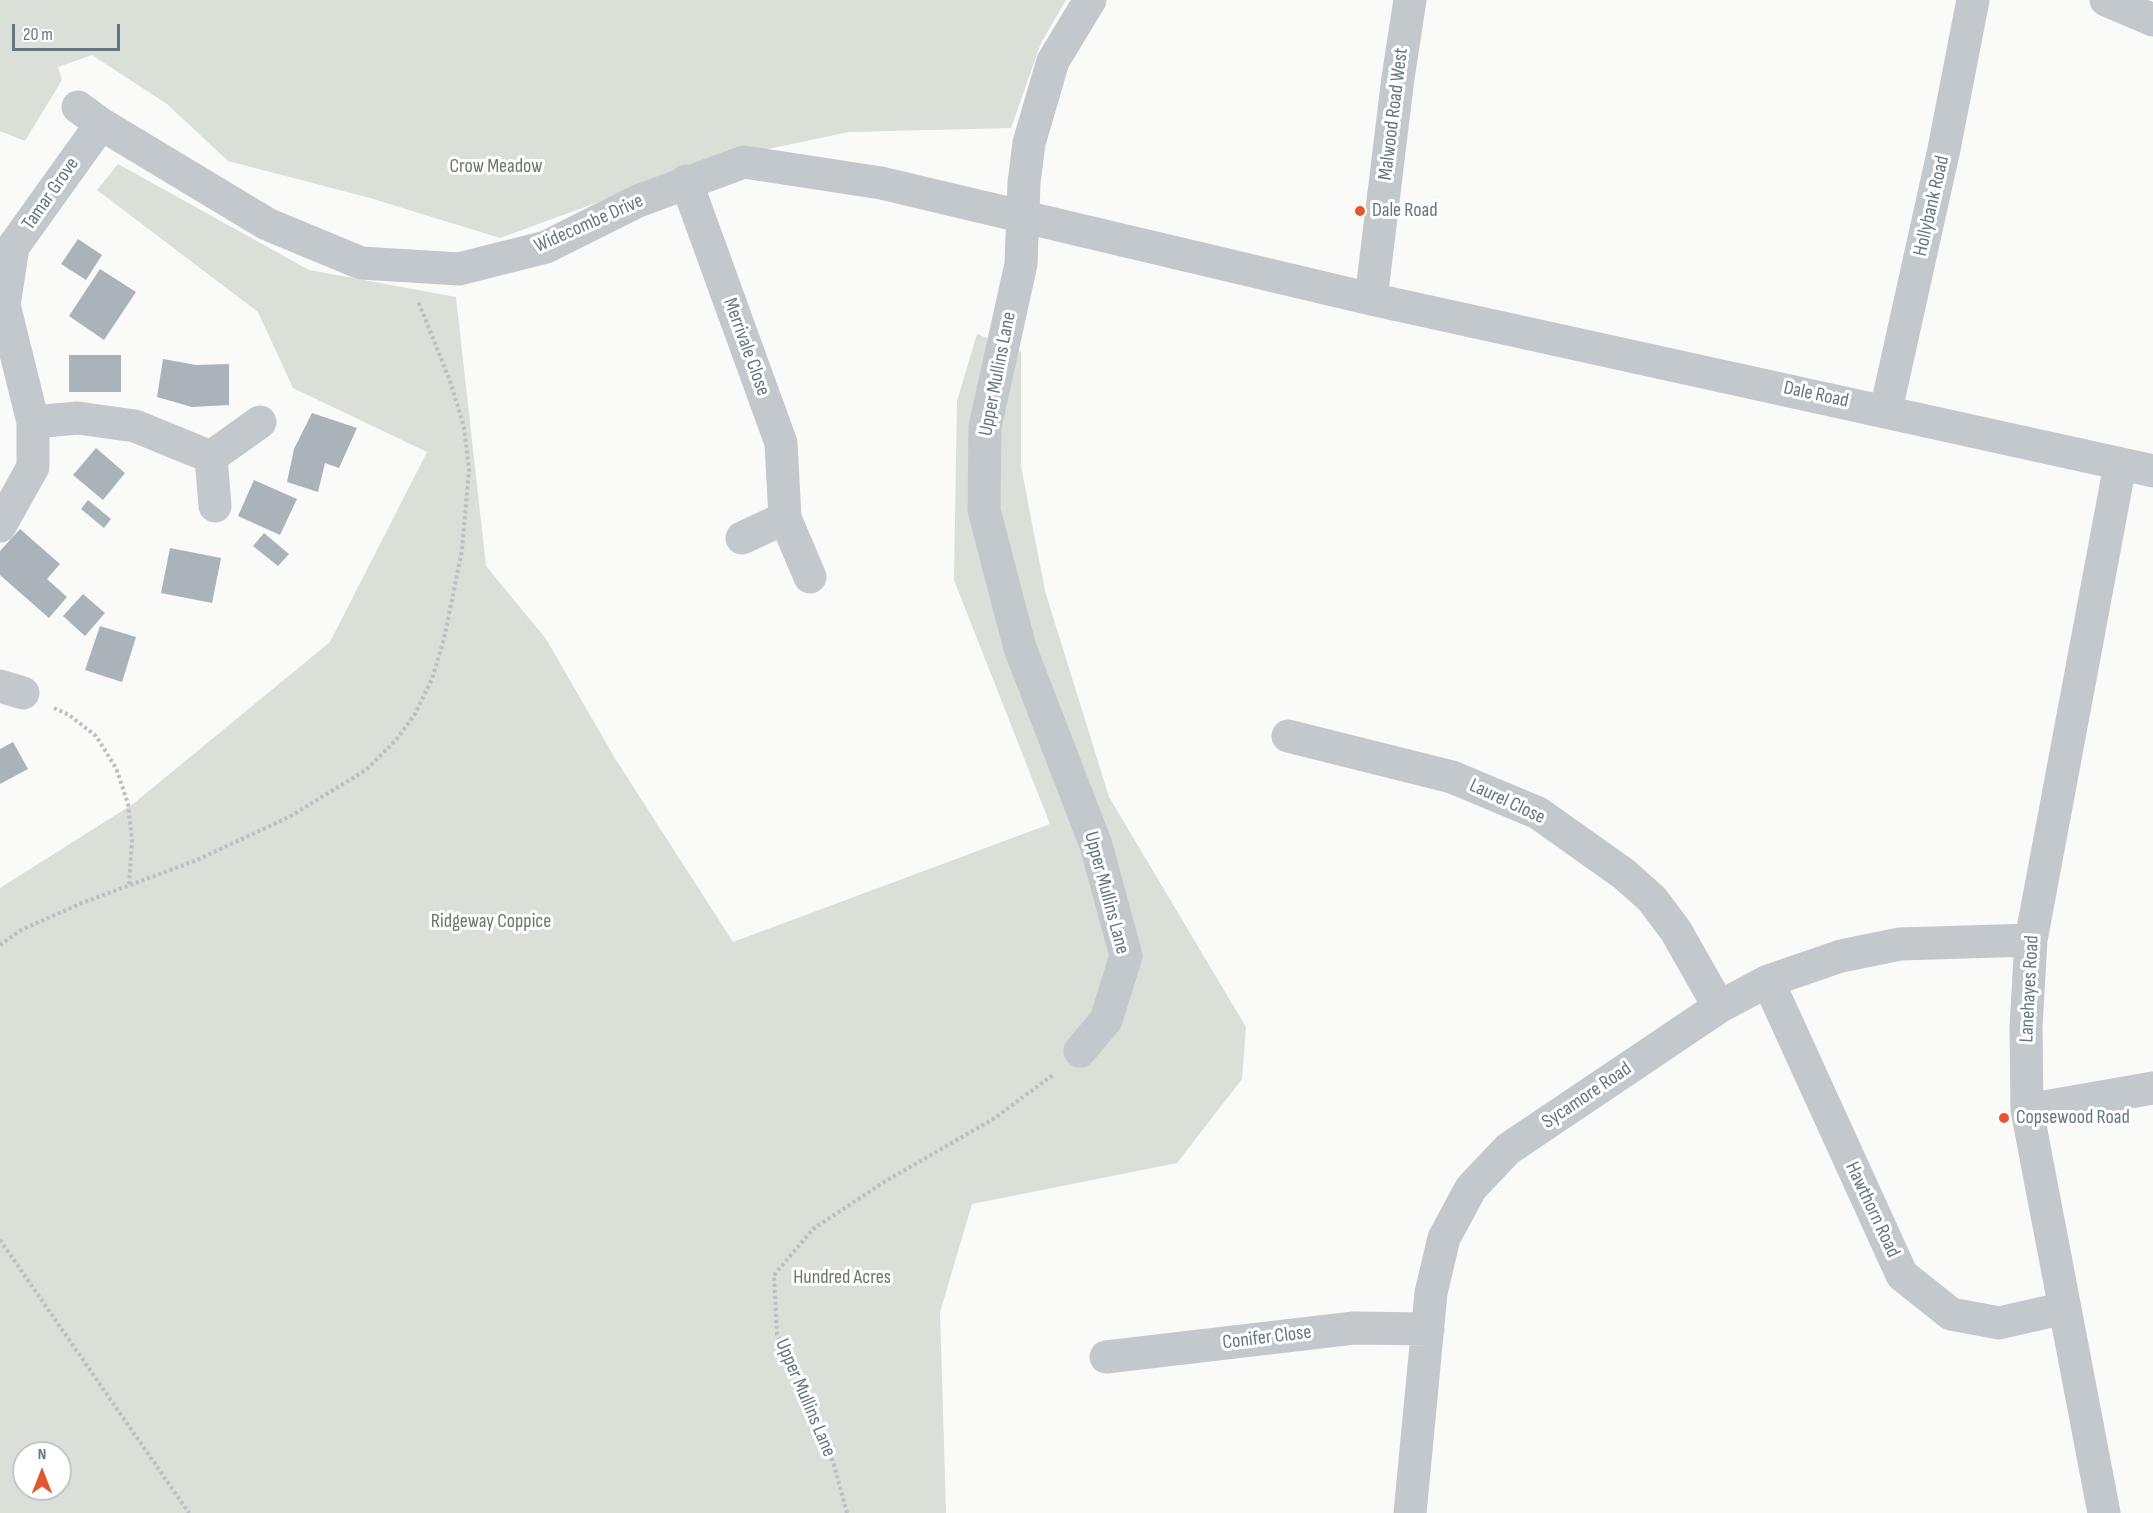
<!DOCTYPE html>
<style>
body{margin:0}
#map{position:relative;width:2153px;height:1513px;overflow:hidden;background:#fafaf8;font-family:"Sofia Sans Condensed",sans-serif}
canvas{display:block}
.north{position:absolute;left:12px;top:1441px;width:60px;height:60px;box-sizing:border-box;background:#fff;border:2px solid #c1c8cd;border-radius:50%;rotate:0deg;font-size:16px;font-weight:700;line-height:24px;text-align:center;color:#657683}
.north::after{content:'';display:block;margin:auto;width:21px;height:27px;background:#e4572e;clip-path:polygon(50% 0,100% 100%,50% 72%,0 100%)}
.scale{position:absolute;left:12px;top:24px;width:108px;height:27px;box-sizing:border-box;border:3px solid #657683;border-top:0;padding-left:8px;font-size:18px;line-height:21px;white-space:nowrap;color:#657683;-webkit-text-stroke:4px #fff;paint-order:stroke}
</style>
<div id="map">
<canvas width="2153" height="1513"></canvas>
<div class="north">N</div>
<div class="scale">20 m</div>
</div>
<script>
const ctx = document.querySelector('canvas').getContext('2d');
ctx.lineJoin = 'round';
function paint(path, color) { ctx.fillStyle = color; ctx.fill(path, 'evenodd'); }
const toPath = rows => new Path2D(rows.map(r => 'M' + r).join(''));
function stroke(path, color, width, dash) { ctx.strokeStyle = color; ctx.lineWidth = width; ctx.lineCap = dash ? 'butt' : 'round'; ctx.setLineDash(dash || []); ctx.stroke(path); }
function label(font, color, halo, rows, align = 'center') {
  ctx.font = font + ' "Sofia Sans Condensed",sans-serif'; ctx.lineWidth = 6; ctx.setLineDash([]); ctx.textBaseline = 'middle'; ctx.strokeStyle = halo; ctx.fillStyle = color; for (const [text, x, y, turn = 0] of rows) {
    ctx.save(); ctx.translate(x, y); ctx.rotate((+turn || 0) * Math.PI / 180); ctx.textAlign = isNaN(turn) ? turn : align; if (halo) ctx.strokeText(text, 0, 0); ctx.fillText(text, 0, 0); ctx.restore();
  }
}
const green = toPath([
 [0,0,1066,0,1041,43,1011,128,849,132,711,161,500,238,370,198,228,161,167,104,92,55,58,67,62,80,25,141,0,131],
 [118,164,309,270,456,297,486,566,546,639,616,760,733,942,1050,824,954,580,957,401,977,334,1021,352,1021,466,1045,591,1109,797,1246,1027,1242,1079,1177,1163,972,1204,940,1312,946,1513,0,1513,0,888,133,804,330,642,427,452,293,388,258,312,97,190],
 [24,1453,60,1453,60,1489,24,1489]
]);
const building = toPath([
 [78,239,102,255,86,280,61,264],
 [100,269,136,292,104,340,69,316],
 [69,355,121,355,121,392,69,392],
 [163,359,196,365,229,364,229,405,192,407,157,397],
 [312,413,357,428,339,468,325,463,318,492,287,482,294,449],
 [96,448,125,473,103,500,73,475],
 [254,480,297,499,280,535,238,516],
 [88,500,111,519,104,528,81,509],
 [20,529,60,564,47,579,67,597,49,618,0,575,0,551],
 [264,533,289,554,278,566,253,546],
 [170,548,221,558,212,603,161,593],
 [83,594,105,613,85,636,63,616],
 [100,626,136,637,122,682,85,670],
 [13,742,28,769,0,784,0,749]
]);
const path = toPath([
 [54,708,69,715,96,736,116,768,128,804,132,840,129,885],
 [0,945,21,930,82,903,197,860,289,817,366,770,396,740,415,714,432,679,444,639,462,550,469,470,464,427,450,381,418,301],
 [0,1240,189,1513],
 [847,1513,834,1465,808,1394,777,1334,774,1275,813,1229,884,1182,995,1118,1054,1074]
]);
const street = toPath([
 [2106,0,2153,20],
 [78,107,101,124,267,224,361,263,459,269,546,247,638,201,744,162,881,183,1371,299,2153,471],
 [101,124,13,247,4,305,33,422,78,418,135,426,211,457,215,506],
 [686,181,781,443,785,518,810,577],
 [1371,299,1398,78,1410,0],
 [1886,410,1944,149,1973,0],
 [211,457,260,422],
 [0,526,33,467,33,422],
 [742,538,785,518],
 [0,686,23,693],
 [1288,736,1452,777,1538,813,1624,874,1652,899,1676,931,1719,1007],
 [1768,981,1902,1275,1951,1314,1999,1323,2065,1308],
 [1080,1051,1106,1020,1126,956,1096,845,1020,648,984,510,985,427,1021,264,1024,183,1029,143,1053,61,1090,0],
 [2027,1110,2153,1088],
 [1106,1357,1354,1328,1428,1329],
 [1410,1513,1431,1293,1444,1238,1471,1188,1508,1149,1719,1007,1768,981,1841,956,1900,944,2031,940],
 [2104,1513,2027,1110,2026,1027,2031,940,2120,465]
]);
const markers = [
 [1360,211,6,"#e4572e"],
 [2004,1118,6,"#e4572e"]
];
const streetNames = [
 ["Malwood Road West",1394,114,-83],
 ["Tamar Grove",51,194,-55],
 ["Hollybank Road",1932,206,-77],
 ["Widecombe Drive",589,224,-24],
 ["Merrivale Close",746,347,70],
 ["Upper Mullins Lane",998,374,-79],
 ["Dale Road",1816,395,12],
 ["Laurel Close",1507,802,25],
 ["Upper Mullins Lane",1106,893,75],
 ["Lanehayes Road",2030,989,-87],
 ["Sycamore Road",1587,1096,-34],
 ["Hawthorn Road",1872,1210,65],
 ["Conifer Close",1267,1338,-7],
 ["Upper Mullins Lane",805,1398,67]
];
const parkNames = [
 ["Crow Meadow",496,167],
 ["Ridgeway Coppice",491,922],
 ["Hundred Acres",842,1278]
];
const poiNames = [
 ["Dale Road",1372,211],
 ["Copsewood Road",2016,1118]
];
paint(green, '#dadfd7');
paint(building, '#aab3b9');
stroke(path, '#bbbfc2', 4, [3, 3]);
stroke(street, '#c3c8cc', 33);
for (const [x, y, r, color] of markers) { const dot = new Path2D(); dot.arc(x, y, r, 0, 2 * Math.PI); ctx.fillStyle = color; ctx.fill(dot); stroke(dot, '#fff', 2); }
label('20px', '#657683', '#fff', streetNames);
label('20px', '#687a64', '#fff', parkNames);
label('20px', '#657683', '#fff', poiNames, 'left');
</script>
